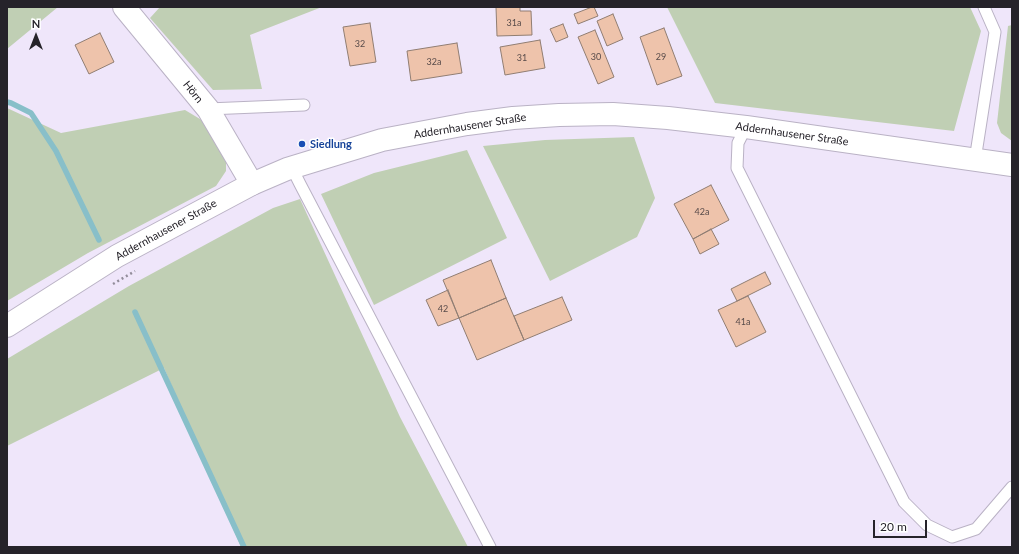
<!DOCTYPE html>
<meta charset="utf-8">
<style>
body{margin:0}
#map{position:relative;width:1019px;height:554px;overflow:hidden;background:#efe6fa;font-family:Lato,sans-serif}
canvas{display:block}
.frame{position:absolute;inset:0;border:8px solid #26232a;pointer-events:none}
.north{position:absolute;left:16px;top:16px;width:40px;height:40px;-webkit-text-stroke:3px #fff;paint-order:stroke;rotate:0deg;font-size:11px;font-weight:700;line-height:16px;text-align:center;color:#26232a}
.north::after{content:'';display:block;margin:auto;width:14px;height:18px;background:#26232a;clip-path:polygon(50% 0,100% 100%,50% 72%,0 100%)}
.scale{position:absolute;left:873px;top:520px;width:54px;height:18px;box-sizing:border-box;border:2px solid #26232a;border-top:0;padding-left:5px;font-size:12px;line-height:14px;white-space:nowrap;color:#26232a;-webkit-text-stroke:3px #fff;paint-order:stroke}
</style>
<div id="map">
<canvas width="1019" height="554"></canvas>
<div class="frame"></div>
<div class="north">N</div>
<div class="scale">20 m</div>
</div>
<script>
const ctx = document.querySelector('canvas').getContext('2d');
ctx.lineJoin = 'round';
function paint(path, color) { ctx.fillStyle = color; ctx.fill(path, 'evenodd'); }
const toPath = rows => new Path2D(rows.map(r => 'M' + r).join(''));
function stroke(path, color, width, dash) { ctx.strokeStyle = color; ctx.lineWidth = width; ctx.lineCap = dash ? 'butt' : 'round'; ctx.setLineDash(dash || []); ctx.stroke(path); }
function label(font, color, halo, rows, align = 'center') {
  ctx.font = font + ' Lato,sans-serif'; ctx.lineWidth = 3; ctx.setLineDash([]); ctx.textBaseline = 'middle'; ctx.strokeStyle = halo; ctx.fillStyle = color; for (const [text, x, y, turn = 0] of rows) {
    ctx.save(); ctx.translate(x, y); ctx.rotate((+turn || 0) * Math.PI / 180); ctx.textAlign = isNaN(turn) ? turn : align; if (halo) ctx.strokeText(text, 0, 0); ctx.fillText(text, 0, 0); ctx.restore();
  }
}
const green = toPath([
 [7,7,58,7,7,49],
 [160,7,322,7,250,35,262,89,213,90,150,18],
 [667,7,970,7,981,31,954,131,715,103],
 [1012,25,1012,141,1001,133,997,123,1008,26],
 [7,108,61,133,185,110,205,122,226,153,226,171,216,186,88,253,7,301],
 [634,137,655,198,637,237,550,281,483,146,545,140],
 [467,150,507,238,374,305,321,194,374,173],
 [300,199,400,417,468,547,241,547,164,368,7,446,7,359,129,286,273,208]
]);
const stream = toPath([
 [7,102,11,103,31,113,56,151,99,240],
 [135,312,244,547]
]);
const building = toPath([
 [496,7,520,7,520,11,531,11,532,35,497,36,496,7],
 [592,7,594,7,598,16,578,24,574,14,592,7],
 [613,14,623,39,607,46,597,21,613,14],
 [370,23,376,62,350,66,343,27,370,23],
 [563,24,568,37,556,42,550,29,563,24],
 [664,28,682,76,657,85,640,37,664,28],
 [595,30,614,77,598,84,578,37,595,30],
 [100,33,114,62,89,74,75,45,100,33],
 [540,40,545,68,505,75,500,47,540,40],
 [457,43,462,73,411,81,407,51,457,43],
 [711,185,729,220,693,239,674,204,711,185],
 [711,229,719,244,700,254,693,239,711,229],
 [491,260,506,298,459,318,443,280,491,260],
 [765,272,771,284,737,301,731,289,765,272],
 [448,290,459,318,438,326,426,300,448,290],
 [748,296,766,332,736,347,718,310,748,296],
 [562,297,572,320,524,340,514,316,562,297],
 [506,298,524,340,477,360,459,318,506,298]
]);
const path = toPath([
 [113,284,135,271]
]);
const lane = toPath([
 [208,109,304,105],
 [746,127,738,143,737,168,904,502,927,525,952,537,976,529,1012,487],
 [975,160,995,32,984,7],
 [292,168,300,184,490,547]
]);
const street = toPath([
 [124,7,208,109,252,184]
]);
const secondary = toPath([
 [7,326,117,256,252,184,287,169,382,140,467,124,513,118,559,115,613,114,668,118,746,127,1012,165]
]);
const markers = [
 [302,144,4,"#1a4fb4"]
];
const numberNames = [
 ["31a",514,23],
 ["32",360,44],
 ["30",596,57],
 ["29",661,57],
 ["31",522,58],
 ["32a",434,62],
 ["42a",702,212],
 ["42",443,309],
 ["41a",743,322]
];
const streetNames = [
 ["Hörn",193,92,51],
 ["Addernhausener Straße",470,126,-9],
 ["Addernhausener Straße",792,134,8],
 ["Addernhausener Straße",166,230,-29]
];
const transitNames = [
 ["Siedlung",310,144]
];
paint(green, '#c0cfb4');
stroke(stream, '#88bfc9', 5.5);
paint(building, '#eec3ab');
stroke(building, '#907d72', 1);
stroke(lane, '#bab2c5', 13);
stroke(street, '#bab2c5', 24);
stroke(secondary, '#bab2c5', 24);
stroke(path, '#928c9a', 2.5, [2, 3]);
stroke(lane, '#fff', 11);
stroke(street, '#fff', 22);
stroke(secondary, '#fff', 22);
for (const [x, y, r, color] of markers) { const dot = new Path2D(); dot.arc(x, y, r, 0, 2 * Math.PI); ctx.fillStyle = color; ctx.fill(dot); stroke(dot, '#fff', 1.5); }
label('9px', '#584b4a', null, numberNames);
label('11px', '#26232a', '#fff', streetNames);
label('bold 11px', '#164399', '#fff', transitNames, 'left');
</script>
